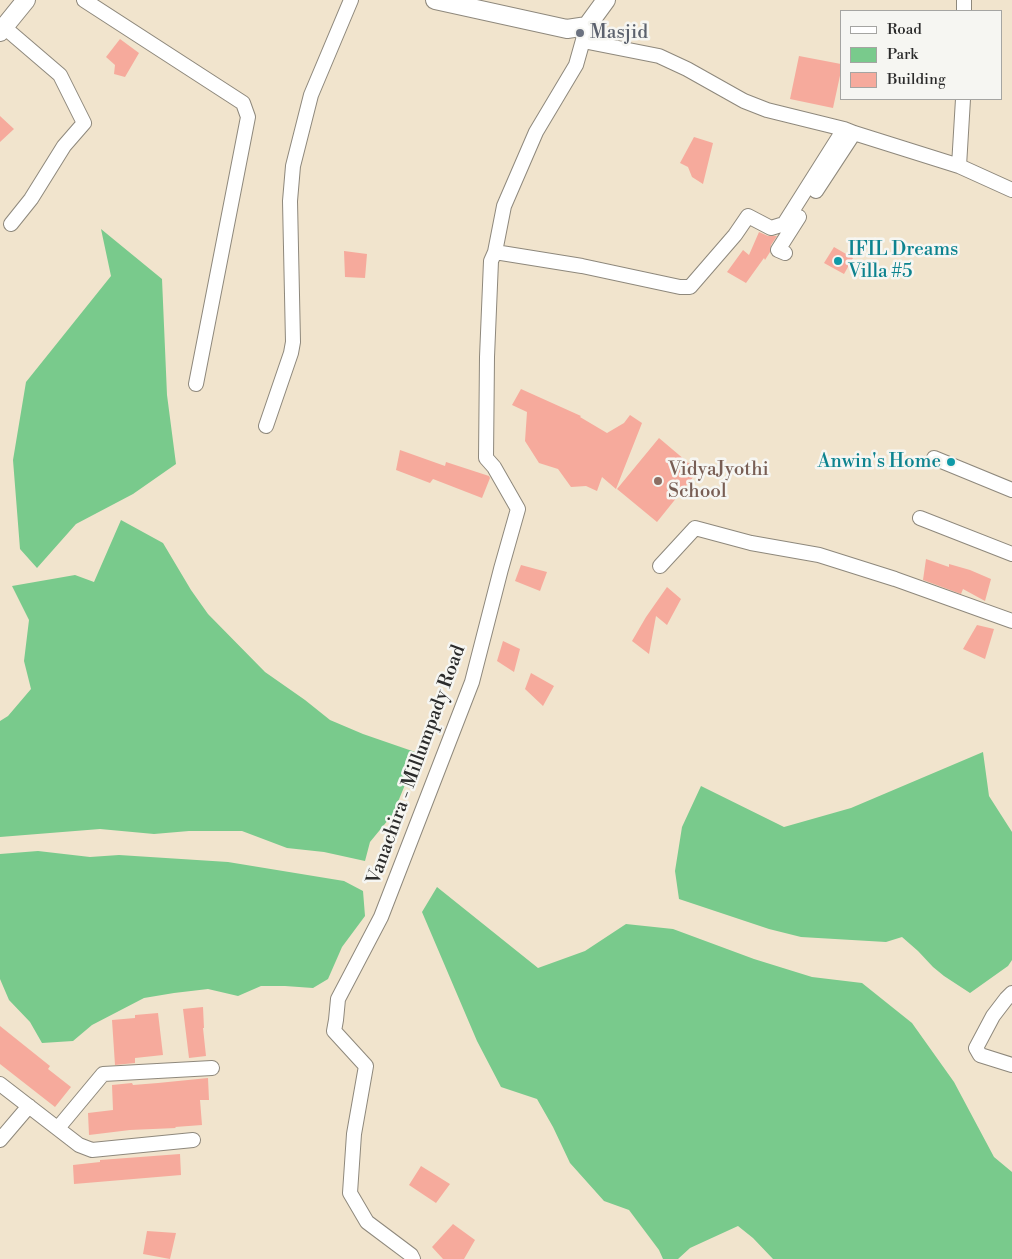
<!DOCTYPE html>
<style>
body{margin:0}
#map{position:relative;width:1012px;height:1259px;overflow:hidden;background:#f1e4cd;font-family:"Libre Bodoni",serif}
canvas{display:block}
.legend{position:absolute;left:840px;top:10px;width:162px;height:90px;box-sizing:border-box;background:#f6f6f2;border:1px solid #a5a5a2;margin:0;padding:6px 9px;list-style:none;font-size:15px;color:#2b2b2b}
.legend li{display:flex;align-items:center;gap:10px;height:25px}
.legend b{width:25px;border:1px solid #a5a5a2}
</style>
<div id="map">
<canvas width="1012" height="1259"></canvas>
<ul class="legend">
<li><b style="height:6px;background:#fff"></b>Road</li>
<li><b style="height:14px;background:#79ca8c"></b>Park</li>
<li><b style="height:14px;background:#f6aa9c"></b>Building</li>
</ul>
</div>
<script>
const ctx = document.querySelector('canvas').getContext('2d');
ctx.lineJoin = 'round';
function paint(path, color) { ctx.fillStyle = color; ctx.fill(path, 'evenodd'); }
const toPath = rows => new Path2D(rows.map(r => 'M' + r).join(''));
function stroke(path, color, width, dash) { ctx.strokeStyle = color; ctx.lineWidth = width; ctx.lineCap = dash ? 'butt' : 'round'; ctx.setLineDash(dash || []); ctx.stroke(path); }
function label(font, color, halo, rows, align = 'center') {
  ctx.font = font + ' "Libre Bodoni",serif'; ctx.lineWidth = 5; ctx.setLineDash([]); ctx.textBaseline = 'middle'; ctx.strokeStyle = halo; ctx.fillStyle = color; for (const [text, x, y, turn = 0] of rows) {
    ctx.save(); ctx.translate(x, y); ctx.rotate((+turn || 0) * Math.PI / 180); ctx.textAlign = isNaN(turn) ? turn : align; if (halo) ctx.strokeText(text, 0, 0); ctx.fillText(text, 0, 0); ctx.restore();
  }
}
const green = toPath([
 [101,229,162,279,167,395,176,464,133,494,76,524,37,568,20,549,13,460,26,382,111,276],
 [121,520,163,543,191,590,208,614,265,672,305,700,330,720,363,734,418,753,393,814,370,842,365,861,324,852,287,848,242,831,189,831,154,834,100,829,0,837,0,721,8,716,31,689,24,661,29,620,12,586,75,575,94,582],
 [983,752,989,796,1012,832,1012,960,1008,966,970,993,944,976,933,967,918,951,902,937,886,942,801,937,769,929,679,899,675,871,682,827,701,786,784,827,851,808],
 [38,851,90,857,119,855,228,862,344,881,363,891,365,916,342,947,328,979,313,988,285,986,261,986,238,996,208,989,174,993,144,998,92,1025,73,1041,42,1043,30,1022,9,1000,0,979,0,854],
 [437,887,538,968,585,951,626,924,673,929,754,959,812,977,862,983,912,1023,954,1082,994,1157,1012,1172,1012,1259,773,1259,753,1238,738,1226,690,1248,678,1259,663,1259,659,1250,629,1210,604,1201,570,1163,553,1127,537,1099,501,1087,477,1041,422,912]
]);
const building = toPath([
 [120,39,139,53,125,77,114,74,115,65,106,57],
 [799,56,841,64,841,71,833,108,790,99],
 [0,116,14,129,0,142],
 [694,137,713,143,703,184,692,177,688,167,680,163],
 [759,232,768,236,777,236,771,245,770,252,765,260,764,258,746,283,727,272,743,250,749,255],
 [834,247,853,258,844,274,824,263],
 [344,251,367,254,365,278,345,277],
 [521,389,581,416,580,417,607,433,624,423,630,415,642,423,616,489,602,477,597,491,586,486,571,487,558,469,539,463,525,441,527,412,512,405],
 [659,438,698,471,657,522,617,489],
 [400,450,445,466,446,462,489,476,490,478,482,498,433,479,430,483,396,470],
 [926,559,949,567,949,564,970,570,991,579,985,601,963,589,961,594,923,580],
 [521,565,547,572,540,591,515,581],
 [667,587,681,599,667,625,656,616,649,654,632,641,646,617],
 [977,625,994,629,985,659,963,649],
 [503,641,520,649,514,672,497,661],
 [531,673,554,686,543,706,525,689],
 [203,1007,204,1028,203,1028,206,1056,189,1058,183,1009],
 [158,1013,163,1055,135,1058,135,1063,115,1065,112,1020,135,1018,135,1015],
 [0,1026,50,1066,48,1069,71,1087,55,1107,0,1064],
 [208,1078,209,1100,200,1100,202,1125,175,1127,176,1128,130,1130,89,1135,88,1113,113,1110,112,1085,132,1083,133,1085,158,1083],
 [180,1154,181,1175,74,1184,73,1165,100,1162,100,1160],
 [421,1166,450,1184,436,1203,409,1185],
 [453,1224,475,1240,464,1259,443,1259,432,1247],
 [147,1231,176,1233,170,1259,143,1254]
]);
const minor = toPath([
 [84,0,243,103,248,117,196,384],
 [964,0,964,11],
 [4,27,60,75,84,123,64,146,31,199,11,224],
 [583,41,659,56,687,69,744,101,767,110,844,129,854,133,959,166,1012,190],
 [959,166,963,99],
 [816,191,854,133],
 [495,252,582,266,680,287,690,287,735,235,748,216,771,228,784,224,844,129],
 [785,253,778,250,799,217],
 [266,426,291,353,293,342,290,201,293,166,311,95,351,0],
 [934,458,1012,490],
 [920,518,1012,554],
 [660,566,695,528,751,543,819,555,895,579,1012,621],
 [1012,993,1006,999,993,1016,976,1048,980,1055,1012,1065],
 [0,1084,79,1145,92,1150,193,1140],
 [58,1128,103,1074,212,1068],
 [0,1140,29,1106],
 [413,1259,411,1255,367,1222,350,1193,354,1134,366,1066,334,1031,336,1020,338,999,381,917,472,682,501,569,518,509,494,467,486,458,487,357,491,261,495,252,504,206,536,132,576,65,587,26]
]);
const tertiary = toPath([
 [435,0,567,29,587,26,606,0],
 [0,32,26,0]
]);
const markers = [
 [580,33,5,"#6b7280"],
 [838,261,5,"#0f9aa8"],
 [951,462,5,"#0f9aa8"],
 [658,481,5,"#8d6e63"]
];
const worshipNames = [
 ["Masjid",590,33]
];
const cultureNames = [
 ["IFIL Dreams",848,250],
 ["Villa #5",848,272],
 ["Anwin's Home",941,462,"right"]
];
const educationNames = [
 ["VidyaJyothi",668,470],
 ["School",668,492]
];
const streetNames = [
 ["Vanachira - Millumpady Road",417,765,-70]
];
paint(green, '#79ca8c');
paint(building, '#f6aa9c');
stroke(minor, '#8e887c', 16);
stroke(tertiary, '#8e887c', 20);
stroke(minor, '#fff', 14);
stroke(tertiary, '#fff', 18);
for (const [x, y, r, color] of markers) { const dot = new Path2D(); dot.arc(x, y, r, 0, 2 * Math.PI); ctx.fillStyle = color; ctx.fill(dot); stroke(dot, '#f6f6f2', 2); }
label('19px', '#5b616d', '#f6f6f2', worshipNames, 'left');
label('19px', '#0d838f', '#f6f6f2', cultureNames, 'left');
label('19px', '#785e54', '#f6f6f2', educationNames, 'left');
label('19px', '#2b2b2b', '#f6f6f2', streetNames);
</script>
